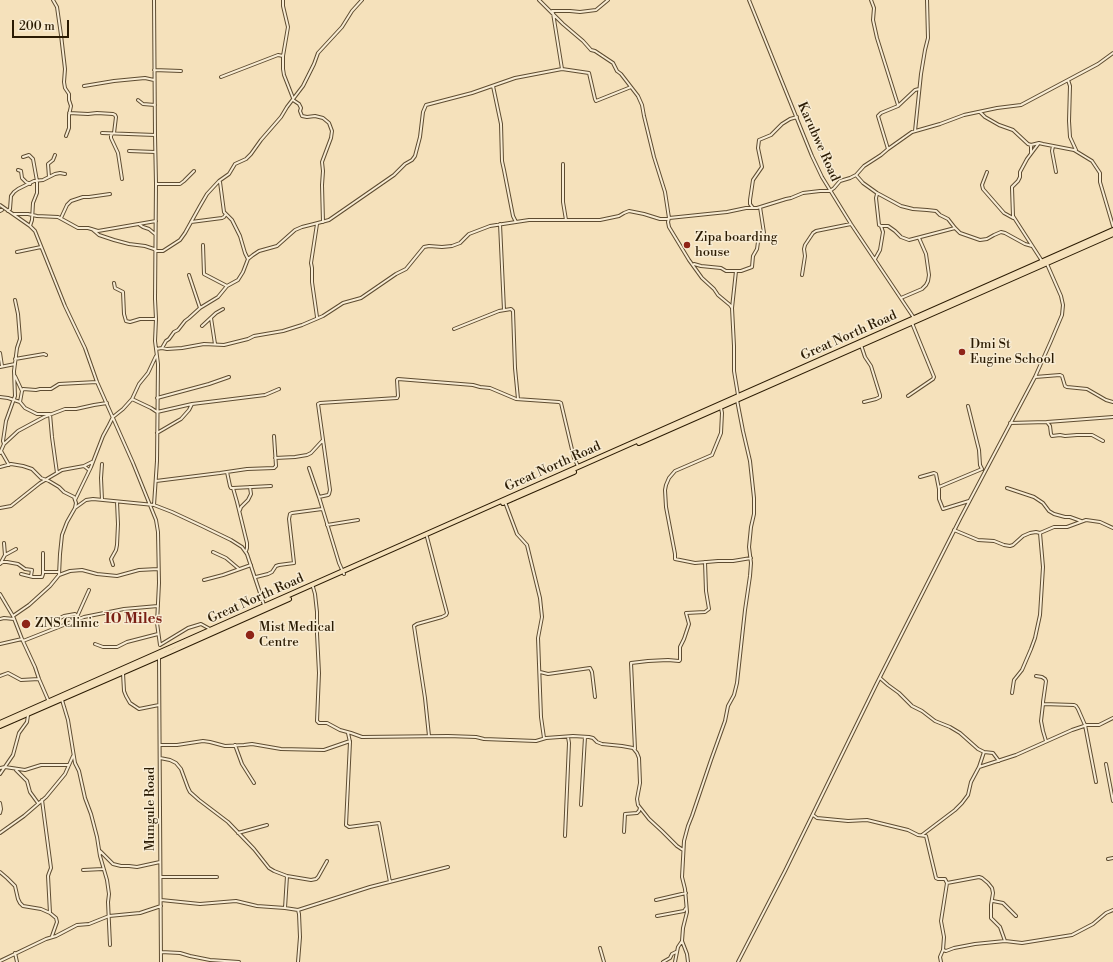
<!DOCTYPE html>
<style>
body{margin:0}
#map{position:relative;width:1113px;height:962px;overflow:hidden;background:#f5e1bb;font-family:"Libre Bodoni",serif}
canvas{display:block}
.scale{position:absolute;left:12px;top:20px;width:57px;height:18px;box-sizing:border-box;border:2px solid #2b1b03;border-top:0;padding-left:5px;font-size:12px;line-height:14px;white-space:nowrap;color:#2b1b03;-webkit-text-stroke:3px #f8ecd3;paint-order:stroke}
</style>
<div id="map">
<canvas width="1113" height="962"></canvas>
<div class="scale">200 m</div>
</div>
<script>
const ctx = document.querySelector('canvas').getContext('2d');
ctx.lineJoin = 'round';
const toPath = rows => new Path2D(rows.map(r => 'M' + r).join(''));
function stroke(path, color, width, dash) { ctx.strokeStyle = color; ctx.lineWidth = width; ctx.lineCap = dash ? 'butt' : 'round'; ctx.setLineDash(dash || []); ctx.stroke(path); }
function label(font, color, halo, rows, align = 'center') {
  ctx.font = font + ' "Libre Bodoni",serif'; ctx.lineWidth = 3; ctx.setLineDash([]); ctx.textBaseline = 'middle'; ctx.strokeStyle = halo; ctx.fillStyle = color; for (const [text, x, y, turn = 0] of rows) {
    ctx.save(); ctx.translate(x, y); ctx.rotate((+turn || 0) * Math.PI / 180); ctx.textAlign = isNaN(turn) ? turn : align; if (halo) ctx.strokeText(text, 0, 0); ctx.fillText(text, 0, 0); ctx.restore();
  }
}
const minor = toPath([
 [53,0,57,7,61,35,65,69,64,82,65,88,69,94,69,100,71,106,69,115,69,128,66,136],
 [154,0,155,135,156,184,155,299,156,319,155,341,158,364,157,461,154,505],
 [283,0,283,6,288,27,283,56,283,69,284,75,293,98],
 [539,0,563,24,583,41,591,50,595,51,613,63,617,71,621,74,638,96,642,105,644,116,654,157,665,192,669,218,668,222,669,227,689,260,702,278,714,289,718,295,730,305,732,308,734,346,734,371,738,395],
 [749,0,812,156,822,177,851,224,914,318],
 [871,0,874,8,873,20,877,38,898,105],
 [552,11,570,11,580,12,596,10,608,0],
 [553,13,562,69],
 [154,70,181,71],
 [221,77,278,55,283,56],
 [1068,80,1070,86,1069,121,1070,137,1076,150],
 [84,86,114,81,145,78,154,80],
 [493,86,501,124,502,161,504,170,513,216,516,222],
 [138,100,143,104,155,105],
 [293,100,299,104,301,108,300,111,302,116,307,117,315,116,323,118,329,123,332,131,331,138,322,162,323,171,322,185,323,222],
 [980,112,985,117,999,125,1013,130,1028,144,1031,145,1039,143,1043,144,1074,150,1092,161,1100,173,1100,182,1113,226],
 [69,113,88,114,97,113,113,114,115,115,116,117,114,133,111,135,111,138,118,153,122,179],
 [915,131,921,74,925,50,928,38,927,0],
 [102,133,155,135],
 [1039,143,1027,159,1020,172,1020,177,1018,181,1012,187,1012,188,1013,216,1042,261],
 [1053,146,1052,151,1056,172],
 [888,149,878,116,881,113,898,106,915,90,919,89],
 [129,151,155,152],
 [1031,153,1031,145],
 [23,157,29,155,33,159,37,181,37,193,33,203,32,220,30,226],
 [563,164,563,202,566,220],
 [18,170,21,171,22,178,26,182,30,184],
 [987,172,982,185,983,189,1004,213,1013,218],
 [856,175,863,183,877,193,901,206,913,209,927,210,936,211,940,215,948,219,955,228,960,233,980,240,987,239,994,235,1001,232,1005,233,1025,244,1032,246],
 [49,177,48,164,53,160,55,155],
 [220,182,224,212,232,220,240,236,245,253,248,259],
 [156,184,180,184,184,181,194,171],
 [0,205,30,226,35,231,65,306,85,348,97,382,133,463,156,520,158,532,159,583,157,623,160,645,188,628,201,624,210,629],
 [753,208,750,204,750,200,753,180,762,167,758,148,759,140,771,135,782,124,790,119,797,117],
 [0,210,2,210,0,211],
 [8,211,10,209,11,196,14,192,18,189,34,181,43,180,55,174,60,173,65,174],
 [14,214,28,214,37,216,58,217,78,228,88,228,98,231,156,221],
 [61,218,67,205,71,201,83,197,89,197,110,194],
 [669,218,727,212,746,208,757,208,786,199,791,198,803,193,820,191,830,191,834,188,840,181,850,178,856,175,864,166,881,155,888,149,912,132,940,124,964,115,997,108,1021,105,1098,64,1113,53],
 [191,222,222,218,224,217,226,214],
 [317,224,311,263,312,268,312,282,317,317],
 [500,224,504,310],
 [140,225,143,227,149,229,155,234],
 [881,226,888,226,895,231,901,237,909,240,955,228],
 [92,229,99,235,114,240,129,244,145,246,154,249,156,251,163,251,180,240,185,233,200,206,207,194,219,181,229,174,235,164,246,159,251,154,261,140,281,117,287,107,303,86,314,64,318,53,342,27,352,11,362,0],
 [203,245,204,274,227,286],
 [17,252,41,247],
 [875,259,880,250,883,232,881,226,879,225,876,198,877,194],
 [694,264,701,266,721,268,726,271,741,271,752,267,753,256,757,249,758,242,764,233,760,207],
 [189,275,200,308],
 [802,275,805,256,804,249,805,245,813,233,816,231,851,224],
 [114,283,115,288,123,292,124,314,126,321,130,322,140,319,156,319],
 [901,298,922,289,926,285,928,281,929,275,926,254,919,238],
 [732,308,736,271],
 [211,318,215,344],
 [202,326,216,313,223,309],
 [454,329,499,311,511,309,513,311,515,368,518,399],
 [861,345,865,357,871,366,880,395,880,397,876,399,864,402],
 [162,348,166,341,169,339,174,332,178,330,185,321,189,318,200,308,218,297,227,286,238,280,243,272,248,259,253,255,259,251,277,246,295,230,302,227,314,224,329,220,394,175,405,164,412,160,415,156,420,137,423,112,426,105,472,93,515,78,562,69,589,73,595,99,596,101,631,87],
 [156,349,162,348,167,349,182,348,204,344,224,345,248,339,254,336,283,331,302,325,323,316,343,303,361,298,396,274,406,269,424,247,429,246,442,247,452,246,460,243,469,234,490,226,529,220,600,220,619,216,624,213,629,211,644,214,660,219,668,219],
 [0,353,2,366],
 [15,359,44,354,46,355],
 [0,367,15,364],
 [15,376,22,391,20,402],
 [1035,377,1060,375,1062,376,1065,386,1067,387,1087,389,1106,400,1113,402],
 [22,391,23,389,36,390,40,389,51,389,59,384,97,382],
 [908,396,933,379,934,377,912,323],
 [0,397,8,398,20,402,25,408,37,414,50,414,52,437,57,473],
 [157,398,209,384,229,377],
 [132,399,151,408,157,412,192,404,265,395,279,389],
 [968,406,979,450,980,465,982,469],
 [721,408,722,413,721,433,712,455,675,471,669,478,666,485,665,490,666,507,675,554,675,559,695,563,718,561,733,561,751,558],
 [1047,422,1113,417],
 [1010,423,1047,422,1050,426,1051,434,1052,436,1060,435,1065,436,1077,435,1092,435,1103,441],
 [157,433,181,419,189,410,192,404],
 [4,444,3,441,6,421,15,396,14,371,17,348,20,339,18,314,15,300],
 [1,451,9,465],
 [0,453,4,444,18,431,44,417,65,409,76,409,94,405,107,403],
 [275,458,295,457,307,455,311,453,323,440],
 [102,464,101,478,102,500],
 [84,466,92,462],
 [0,467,11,464,23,466,32,469,41,478,49,481,59,487,64,492,74,497,76,503,75,508],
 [309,468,319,497,339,563,344,574],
 [227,472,230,486,231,488,233,488,237,502,247,543,247,548,246,551],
 [920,477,934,473,936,474,939,489,939,499,943,509,969,501],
 [156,481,220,473,247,469,274,468,276,466,274,436],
 [939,487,982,469],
 [233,488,271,486],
 [1007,488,1034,497,1043,503,1049,511,1054,514,1065,517,1070,517,1081,521],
 [319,497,328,495,329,494,330,490,318,404,320,403,397,398,398,396,397,380,398,379,473,385,480,387,490,388,516,399,559,402,561,403,574,458,578,466],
 [75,500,91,467,103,436,109,425,113,417,123,409,132,399,139,384,148,373,156,356],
 [505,502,517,534,527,545,540,598,542,617,538,638,541,717,544,738],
 [0,508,11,506,40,483,62,470,84,466,89,470],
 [240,510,241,507,248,500,251,494,250,487],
 [327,525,358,520],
 [954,530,978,540,994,541,1004,545,1010,546,1013,545,1023,536,1030,533,1036,532,1040,533,1054,527,1067,527,1086,520,1100,522,1113,528],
 [427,537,447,613,446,615,442,617,417,624,414,626,425,698,429,736],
 [213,552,226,558,239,569],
 [5,555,16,549],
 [1,563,3,562,7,562,18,564,25,569,32,570,31,576],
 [0,564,5,555,4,543],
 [113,565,111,559,116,550,117,545,118,524,117,502],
 [43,572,59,572],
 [21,574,33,577,42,577,43,574,43,553],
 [59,575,60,554,62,535,67,522,75,508,86,500,93,499,154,505,172,512,202,526,231,540,242,547,247,554,264,605],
 [256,577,268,574,272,572,276,566,279,565,294,563,289,519,290,514,292,513,322,509],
 [204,580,223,575,251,565],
 [313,587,315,594,317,612,317,634,319,673,317,721,319,723,327,723,340,730,351,733,362,737,448,736,476,737,484,739,536,741,546,738,573,736,589,737,593,738,597,742,602,744,622,746,633,748,637,753,639,758,640,783,637,799,638,805,649,819,662,831,677,846,683,850],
 [0,594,13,616,22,639,35,667,39,679,49,702],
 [13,616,29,605,50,586,59,575,70,571,82,570,97,574,117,576,139,570,158,569],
 [0,619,4,618,14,619],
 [76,619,89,590],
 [52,622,64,616,75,614,77,616],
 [23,641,84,617,124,609,158,606],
 [0,644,22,639],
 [95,644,103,647,117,647,127,642,158,634],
 [159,657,161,962],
 [540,672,548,674,590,668,592,672,595,697],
 [123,673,124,691,126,696,130,703,139,709,159,705],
 [0,676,8,673,21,680,39,679],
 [1036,676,1042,677,1045,679,1046,681,1043,702,1043,704,1074,705,1076,706,1078,709,1085,725,1096,782],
 [880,678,888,685,899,693,912,706,922,711,935,721,950,727,960,733,978,749,984,752,993,753,999,761],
 [1012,693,1014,680,1022,670,1031,649,1035,638,1040,615,1043,567,1040,533],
 [62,700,68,720,75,763,79,771,85,798,91,814,97,837,100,856,107,880,109,894,108,902,110,945],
 [1043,704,1041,721,1043,731,1046,741],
 [348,733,350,742,346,825,349,827,379,823,390,882],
 [160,745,177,745,203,741,210,742,225,746,244,745,252,744,281,749,324,750,350,741],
 [235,745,242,764,254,783],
 [635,749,631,663,648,661,668,660,679,661,680,660,680,647,684,639,689,624,686,613,705,612,709,609,706,591,705,562],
 [160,758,170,760,176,763,181,769,188,788,190,792,199,800,228,822,254,849,269,868,274,871,287,876,311,880,316,879,318,877,327,861],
 [1106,764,1113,801],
 [979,767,1016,755,1072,730,1087,725,1099,725,1113,718],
 [0,768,5,767,25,770,41,765,69,765],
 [16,770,27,781,30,792,38,803],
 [0,774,13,755,19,733,27,722,28,715],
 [42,800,51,868,49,873,48,876,50,913],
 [0,803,1,809,0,813],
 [581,805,585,737],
 [813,815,817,818,848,821,867,820,908,830,918,835,926,836,936,878,938,879,945,879,947,883,941,921,944,937,943,950,940,957,941,962],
 [624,832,625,814,637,813,639,811,640,808],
 [0,833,24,816,46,797,65,774,73,756],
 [238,833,267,825],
 [922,835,955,810,962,803,968,795,971,782,979,767,984,752],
 [565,836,569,743,568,737],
 [100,851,113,864,121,866,129,866,137,867,160,862],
 [1108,859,1113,858],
 [83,870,103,869],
 [0,872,7,878,15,886,18,899,20,903,23,906,41,909,50,913,56,918,57,922,52,936],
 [287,876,285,908,298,910,299,914,300,937,298,962],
 [161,877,217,877],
 [947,883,979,877,982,878,988,883,992,888,993,893,991,905,991,918,1000,927,1005,941],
 [161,900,200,904,236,901,257,906,285,908],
 [656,900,686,893],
 [993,901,1003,903,1016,916],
 [298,910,370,887,448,867],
 [657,916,684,911,686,908],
 [600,948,604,962],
 [943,950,946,951,954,948,975,944,1005,941,1022,943,1072,935,1093,924,1106,913,1113,910],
 [161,952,180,953,190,956,210,960,239,962],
 [15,953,17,962],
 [0,961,46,939,56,936,77,925,89,924,109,916,140,913,161,906],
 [663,962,670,958,672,954,676,952],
 [675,962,678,947,682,941],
 [688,962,687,954,682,941,683,928,687,912,685,889,682,877,684,841,688,826,692,816,711,760,725,721,728,706,734,695,737,683,745,610,750,576,751,563,749,547,751,527,754,514,754,498,750,461,743,431,737,400],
 [738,962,785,871,876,685,960,519,1035,377,1051,341,1062,315,1063,305,1061,296,1047,264]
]);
const highway = toPath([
 [639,443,1113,234],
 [503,503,574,472],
 [0,723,1113,230],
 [0,726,170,652,289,599]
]);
const markers = [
 [687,245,4,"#8f2418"],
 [962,352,4,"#8f2418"],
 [26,624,5,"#8f2418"],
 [250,635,5,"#8f2418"]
];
const streetNames = [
 ["Karubwe Road",818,142,66],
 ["Great North Road",849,336,-24],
 ["Great North Road",553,467,-24],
 ["Great North Road",256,599,-24],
 ["Mungule Road",151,809,-90]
];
const poiNames = [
 ["Zipa boarding",695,238],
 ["house",695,253],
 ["Dmi St",970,345],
 ["Eugine School",970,360],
 ["ZNS Clinic",35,624],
 ["Mist Medical",259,628],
 ["Centre",259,643]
];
const quarterNames = [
 ["10 Miles",133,619]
];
stroke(minor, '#5e4c31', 4);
stroke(highway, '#2b1b03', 6);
stroke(minor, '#f8ecd3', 2);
stroke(highway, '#f5e1bb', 4);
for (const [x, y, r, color] of markers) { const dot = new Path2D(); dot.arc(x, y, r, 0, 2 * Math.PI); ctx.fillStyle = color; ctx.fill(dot); stroke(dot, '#f8ecd3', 1.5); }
label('13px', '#2b1b03', '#f8ecd3', streetNames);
label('13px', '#2b1b03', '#f8ecd3', poiNames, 'left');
label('bold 15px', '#7a1f14', '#f8ecd3', quarterNames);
</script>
